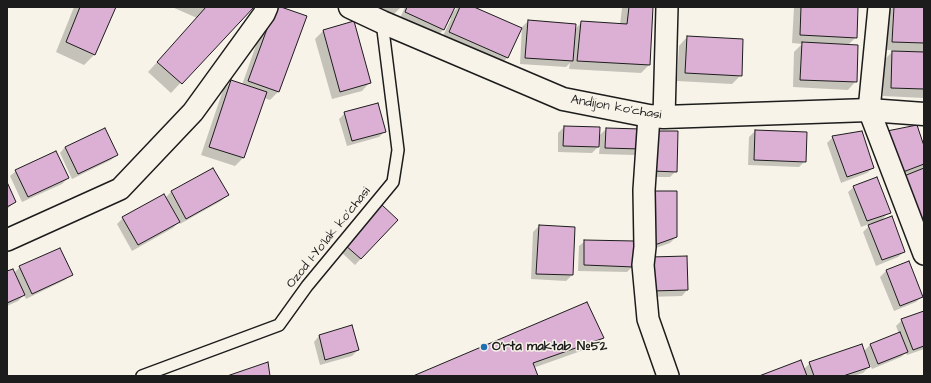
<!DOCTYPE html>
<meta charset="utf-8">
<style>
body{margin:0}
#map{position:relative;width:931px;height:383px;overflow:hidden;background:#f7f3e8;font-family:"Architects Daughter",sans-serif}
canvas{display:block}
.frame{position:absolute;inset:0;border:8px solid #1c1c1c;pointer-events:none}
</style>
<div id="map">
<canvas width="931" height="383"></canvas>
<div class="frame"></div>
</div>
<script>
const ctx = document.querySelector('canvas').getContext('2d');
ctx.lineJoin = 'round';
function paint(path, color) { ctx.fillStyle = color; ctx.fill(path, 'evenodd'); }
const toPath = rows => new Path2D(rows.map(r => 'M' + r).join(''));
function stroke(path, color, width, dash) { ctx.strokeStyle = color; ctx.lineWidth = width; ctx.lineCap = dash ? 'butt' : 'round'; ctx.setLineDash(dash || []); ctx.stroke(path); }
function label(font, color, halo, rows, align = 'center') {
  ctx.font = font + ' "Architects Daughter",sans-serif'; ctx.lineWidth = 3; ctx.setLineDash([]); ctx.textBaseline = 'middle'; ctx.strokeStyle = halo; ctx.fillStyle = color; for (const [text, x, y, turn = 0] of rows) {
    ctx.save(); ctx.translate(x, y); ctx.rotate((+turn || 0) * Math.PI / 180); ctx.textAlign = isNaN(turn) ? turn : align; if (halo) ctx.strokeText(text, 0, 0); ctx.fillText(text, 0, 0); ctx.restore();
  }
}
const shadow = toPath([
 [74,7,115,7,94,55,84,65,56,52],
 [172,7,252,7,171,93,148,72,197,18],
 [278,7,278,92,270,100,264,98,243,158,235,166,201,155,223,90,231,82,242,85,267,14],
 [378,7,401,7,394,14],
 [405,7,454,7,451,14,458,7,471,7,508,57,499,66,441,40,451,19,449,18,444,29,438,35,400,18],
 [598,7,652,7,649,65,641,73,569,69,570,63,566,67,520,64,522,27,528,21,574,30,582,22,620,25,622,8],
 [794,7,857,7,856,37,847,46,856,81,848,90,793,87,794,52,802,44,792,43],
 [893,7,924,7,924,98,883,96,884,60,894,50,885,50,886,14],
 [353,22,370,82,362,91,332,99,315,39,323,31],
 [687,37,742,40,741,75,732,84,677,81,679,46],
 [345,113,385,131,379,137,347,146,339,119],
 [564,127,598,137,606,129,640,149,634,155,599,154,600,145,592,153,558,152,558,133],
 [755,131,805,161,799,167,748,165,749,137],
 [833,137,873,168,867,173,841,183,827,143],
 [648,138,676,171,670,177,647,177],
 [65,147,117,155,111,160,72,179,60,153],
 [924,150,924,166,920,171,924,169,899,182,908,173,897,177],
 [16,171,68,178,62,184,22,202,10,176],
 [7,185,15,202,7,209],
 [854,187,889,212,881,221,904,252,898,257,876,266,863,232,872,223,861,227,848,192],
 [171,192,227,195,221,201,180,224,179,222,173,228,132,251,117,224,123,218,165,198],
 [644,198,676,237,670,243,644,252],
 [376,212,397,220,355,265,340,251],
 [539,226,572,275,566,281,531,279,533,232],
 [585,241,633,266,627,272,578,271,579,246],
 [646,264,687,290,682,296,647,297],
 [20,267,71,274,65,280,26,299,24,295,18,301,7,306,7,273,14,273],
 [886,271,922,296,916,302,894,311,880,277],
 [924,312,924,349,907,355,906,353,901,357,872,369,868,360,867,361,869,367,863,373,853,376,762,376,804,369,810,363,863,352,870,345,899,334,896,326,902,320],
 [319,336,358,350,352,356,320,365,314,342],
 [603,338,595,346,533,368,537,376,415,376]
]);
const building = toPath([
 [80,7,116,7,95,55,66,42,80,7],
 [205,7,254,7,182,84,157,62,206,7,205,7],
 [275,7,281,7,307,16,279,92,248,81,275,7],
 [407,7,455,7,444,30,405,12,407,7],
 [460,7,474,7,522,28,508,58,449,32,460,7],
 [629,7,653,7,650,65,577,61,581,21,627,24,629,7],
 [801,7,858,7,857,38,800,35,801,7],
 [894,7,924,7,924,43,892,42,894,7],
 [528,20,576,24,573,61,525,58,528,20],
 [354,21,371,83,340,92,323,30,354,21],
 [687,36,743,39,742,76,685,73,687,36],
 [802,42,858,45,857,82,800,80,802,42],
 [892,51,924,52,924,89,891,88,892,51],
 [231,80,267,92,244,158,209,147,231,80],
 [378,103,386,132,352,141,344,112,378,103],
 [917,125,924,146,924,164,903,172,887,131,917,125],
 [564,126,600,127,599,147,563,146,564,126],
 [105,128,118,155,78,174,65,147,105,128],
 [606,128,641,129,641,149,605,148,606,128],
 [755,130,807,132,806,162,754,160,755,130],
 [654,131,678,131,677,172,652,171,654,131],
 [862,131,874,168,847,177,832,136,862,131],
 [56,151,69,178,28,197,15,170,56,151],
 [213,168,229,195,186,219,171,191,213,168],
 [924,168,924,225,904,176,924,168],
 [877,177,891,213,867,221,853,186,877,177],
 [7,182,16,202,7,207,7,182],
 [650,191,677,191,677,237,649,247,650,191],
 [164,194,180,222,138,245,122,217,164,194],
 [382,205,398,220,361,259,345,245,382,205],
 [892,216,905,252,882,260,868,225,892,216],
 [539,225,575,227,573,275,536,274,539,225],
 [584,240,635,241,634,267,584,265,584,240],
 [60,248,73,275,32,294,19,266,60,248],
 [687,256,688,290,652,291,651,257,687,256],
 [909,261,923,297,900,306,886,270,909,261],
 [13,269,25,295,7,303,7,271,13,269],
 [587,302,604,338,533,363,538,376,413,376,587,302],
 [924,311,924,346,913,350,901,319,924,311],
 [352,325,359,350,325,360,319,335,352,325],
 [900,332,908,352,878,364,870,344,900,332],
 [862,344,870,367,843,376,814,376,809,362,862,344],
 [801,360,807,376,759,376,801,360],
 [268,362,270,376,227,376,268,362]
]);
const service = toPath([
 [142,376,279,325,307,286,393,182,398,150,382,22]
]);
const minor = toPath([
 [879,7,869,110,924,254],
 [649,116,644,190,645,247,643,265,648,319,668,376],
 [664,117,667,7],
 [7,240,120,189,193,112,264,14,267,7]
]);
const tertiary = toPath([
 [350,7,382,22,563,99,649,116,664,117,869,110,924,114]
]);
const markers = [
 [484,347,4,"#1f6fb2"]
];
const streetNames = [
 ["Andijon ko'chasi",616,108,10],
 ["Ozod 1-Yo'lak ko'chasi",329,238,-51]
];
const poiNames = [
 ["O'rta maktab №52",492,347]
];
paint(shadow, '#0003');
paint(building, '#dcb0d5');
stroke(building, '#1c1c1c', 1);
stroke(service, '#1c1c1c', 14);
stroke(minor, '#1c1c1c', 24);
stroke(tertiary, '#1c1c1c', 25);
stroke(service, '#f7f3e8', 11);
stroke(minor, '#f7f3e8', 21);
stroke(tertiary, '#f7f3e8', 22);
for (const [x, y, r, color] of markers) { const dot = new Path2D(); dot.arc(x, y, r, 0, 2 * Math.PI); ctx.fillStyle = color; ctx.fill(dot); stroke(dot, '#f7f3e8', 1.5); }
label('13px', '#1c1c1c', '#f7f3e8', streetNames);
label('bold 13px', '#1c1c1c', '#f7f3e8', poiNames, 'left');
</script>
